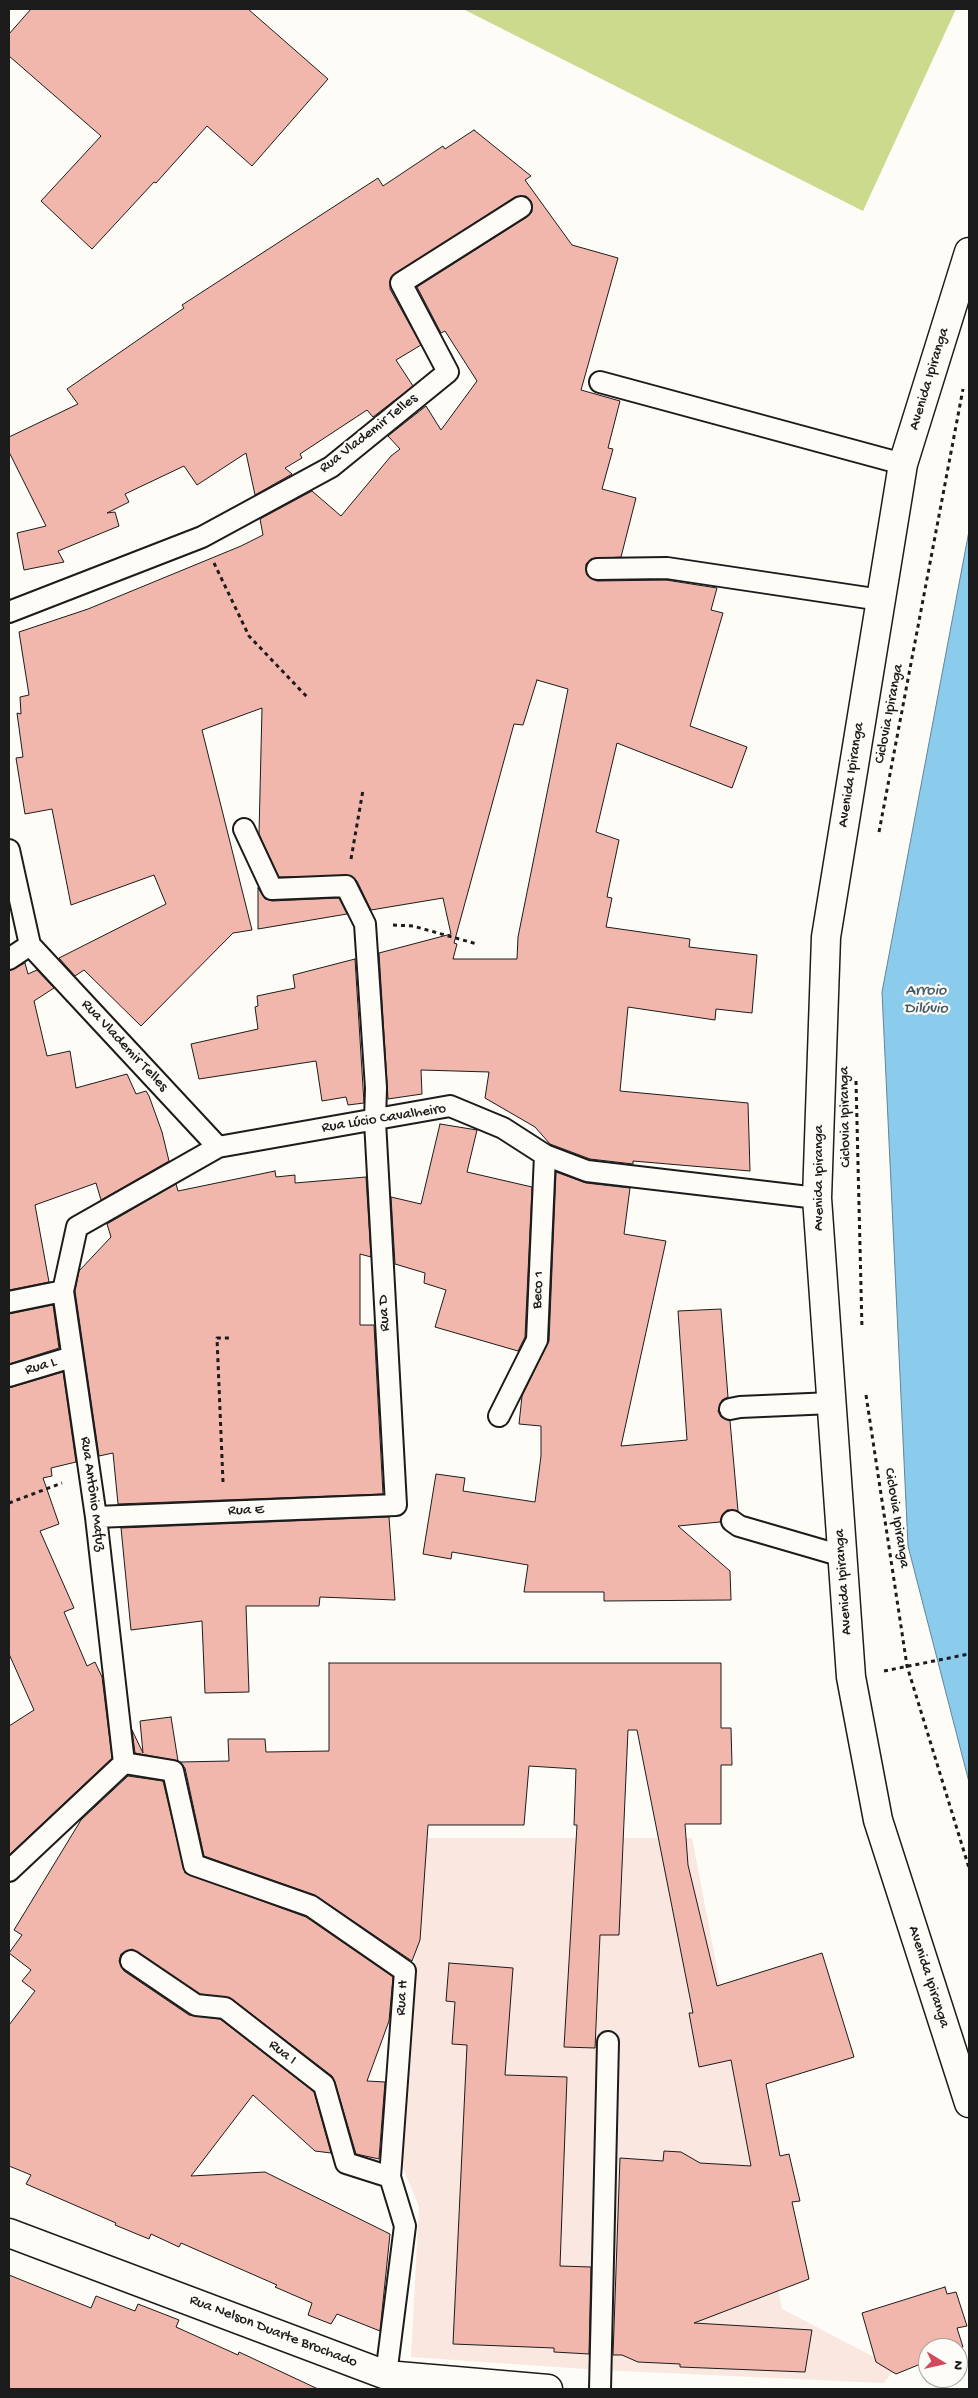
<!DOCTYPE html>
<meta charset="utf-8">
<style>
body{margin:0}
#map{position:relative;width:978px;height:2398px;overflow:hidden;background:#fdfcf7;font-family:"Gochi Hand",sans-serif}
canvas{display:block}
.frame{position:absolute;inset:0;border:10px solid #1c1c1c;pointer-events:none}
.north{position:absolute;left:918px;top:2338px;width:50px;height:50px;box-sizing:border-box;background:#fdfcf7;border:1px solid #a3a29f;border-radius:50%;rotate:99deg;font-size:14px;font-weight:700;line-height:20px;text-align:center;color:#1c1c1c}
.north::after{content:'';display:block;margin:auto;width:18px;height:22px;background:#d1495b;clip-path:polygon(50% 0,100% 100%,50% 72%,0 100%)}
</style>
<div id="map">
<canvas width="978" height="2398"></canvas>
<div class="frame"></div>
<div class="north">N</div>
</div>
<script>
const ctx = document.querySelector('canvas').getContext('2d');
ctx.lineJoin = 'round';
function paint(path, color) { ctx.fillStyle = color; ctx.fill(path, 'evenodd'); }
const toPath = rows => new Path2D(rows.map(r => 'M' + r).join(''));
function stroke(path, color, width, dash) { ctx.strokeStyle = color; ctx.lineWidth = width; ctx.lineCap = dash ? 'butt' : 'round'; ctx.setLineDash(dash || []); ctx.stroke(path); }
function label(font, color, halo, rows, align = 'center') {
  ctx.font = font + ' "Gochi Hand",sans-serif'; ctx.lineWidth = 4.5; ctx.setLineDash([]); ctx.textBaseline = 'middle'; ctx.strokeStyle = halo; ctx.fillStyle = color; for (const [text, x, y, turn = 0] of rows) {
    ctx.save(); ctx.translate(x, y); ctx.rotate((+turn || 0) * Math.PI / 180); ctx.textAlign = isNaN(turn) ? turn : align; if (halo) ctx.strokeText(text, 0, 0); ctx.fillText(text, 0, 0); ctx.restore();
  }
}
const built = toPath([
 [423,1838,692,1838,782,2309,895,2368,884,2383,601,2370,411,2357,419,2207,401,2163]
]);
const green = toPath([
 [463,9,956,9,863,211]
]);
const water = toPath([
 [969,531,969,1782,908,1546,882,992,969,531]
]);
const building = toPath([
 [31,9,248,9,328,79,252,166,207,126,156,183,154,182,92,249,41,201,101,136,9,56,9,34,31,9],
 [474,130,531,176,525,180,572,245,618,258,581,390,620,401,608,448,613,449,602,489,636,498,621,557,591,559,586,564,587,575,597,581,666,580,717,588,711,610,723,613,690,726,747,747,732,788,617,743,596,832,619,840,607,897,612,898,606,927,690,939,689,947,757,955,752,1013,716,1009,715,1020,628,1007,620,1091,748,1103,750,1171,633,1161,633,1164,590,1159,550,1144,535,1127,485,1098,489,1072,421,1070,422,1094,388,1099,379,953,451,934,443,898,371,910,357,881,352,876,279,877,259,834,262,708,202,730,252,930,233,933,141,1026,84,970,75,976,59,958,166,904,154,875,71,905,52,809,25,814,16,758,23,757,17,713,21,714,20,697,29,695,19,632,88,609,241,546,263,535,260,519,312,491,341,516,391,456,400,449,388,436,426,406,441,430,477,381,445,331,441,333,417,287,527,217,532,212,531,201,526,196,515,197,391,277,390,289,421,345,396,360,413,386,373,417,367,410,300,454,302,458,285,468,292,474,255,495,246,453,197,485,184,466,125,494,129,502,107,513,115,512,119,526,58,551,64,562,24,570,17,533,46,526,9,452,9,437,78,404,67,389,184,308,182,305,378,178,383,186,443,146,445,149,474,130],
 [537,680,568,689,518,937,517,959,453,959,457,944,454,943,514,724,523,725,537,680],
 [258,888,265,899,272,901,339,898,347,914,258,929,258,888],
 [355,959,364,1103,348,1105,346,1097,322,1101,316,1061,199,1079,191,1044,258,1029,255,1007,258,1006,257,996,295,988,293,975,355,959],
 [25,963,28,974,37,970,54,988,34,1001,47,1056,70,1051,76,1088,127,1074,136,1094,146,1091,149,1096,162,1132,169,1161,101,1200,96,1183,35,1205,49,1282,9,1290,9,971,25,963],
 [440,1124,477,1130,467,1172,532,1187,525,1337,518,1351,435,1327,446,1290,424,1283,425,1273,395,1264,391,1197,421,1204,440,1124],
 [275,1171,276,1177,295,1175,295,1183,366,1177,371,1257,360,1254,360,1325,374,1325,383,1494,118,1504,113,1453,99,1456,75,1291,79,1271,111,1237,107,1224,176,1184,178,1191,275,1171],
 [556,1172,586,1183,630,1188,624,1234,666,1241,621,1446,687,1440,678,1311,721,1309,728,1397,722,1400,718,1411,721,1417,730,1421,738,1511,727,1510,722,1515,720,1522,678,1526,730,1571,731,1600,604,1601,604,1592,524,1592,528,1565,452,1552,451,1559,423,1554,436,1474,465,1478,463,1491,535,1502,541,1456,541,1426,519,1424,522,1396,549,1341,556,1172],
 [53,1305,59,1348,9,1364,9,1314,53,1305],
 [63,1372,76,1462,51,1468,52,1476,43,1478,59,1524,40,1531,74,1608,64,1612,87,1666,95,1662,102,1677,112,1758,9,1855,9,1726,34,1710,9,1654,9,1388,63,1372],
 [389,1517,395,1600,320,1597,319,1606,246,1606,249,1692,205,1693,202,1621,131,1630,121,1528,389,1517],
 [329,1663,721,1663,721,1728,731,1728,732,1765,721,1765,721,1824,685,1824,688,1865,717,1986,822,1953,854,2057,766,2084,780,2156,789,2154,800,2201,792,2202,809,2279,694,2323,812,2330,805,2372,680,2367,680,2364,638,2362,622,2355,613,2355,620,2158,663,2161,664,2151,681,2152,700,2163,751,2166,731,2060,699,2067,689,2013,693,2013,637,1730,628,1730,619,1935,600,1935,595,2048,564,2047,577,1825,574,1825,576,1769,529,1766,524,1825,428,1825,420,1940,412,1961,315,1895,204,1856,185,1768,180,1762,229,1761,228,1739,265,1739,266,1752,329,1751,329,1663],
 [171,1717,178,1761,135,1753,132,1730,143,1753,140,1721,171,1717],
 [128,1776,163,1781,185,1873,306,1917,393,1977,389,2021,367,2081,385,2082,379,2159,356,2154,335,2082,332,2076,232,1999,200,1994,132,1949,121,1954,119,1961,124,1971,189,2015,220,2019,314,2092,331,2153,315,2151,253,2095,191,2176,265,2172,390,2234,380,2331,337,2314,331,2324,308,2315,312,2303,275,2287,277,2285,181,2243,179,2247,151,2234,149,2239,115,2225,116,2223,26,2184,31,2175,9,2166,9,2025,35,1991,22,1981,31,1970,9,1953,22,1935,14,1930,81,1820,128,1776],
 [449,1963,513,1968,505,2075,567,2077,560,2266,591,2267,589,2354,554,2352,554,2348,453,2344,467,2045,452,2044,455,2002,446,2001,449,1963],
 [9,2275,91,2308,96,2296,135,2311,138,2304,179,2320,176,2327,238,2355,239,2352,318,2389,9,2389,9,2275],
 [945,2287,947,2294,956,2292,967,2326,957,2328,963,2347,958,2349,928,2348,928,2361,896,2374,876,2362,862,2313,945,2287]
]);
const path = toPath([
 [214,563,249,636,309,699],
 [879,832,963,389],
 [351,859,363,790],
 [393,925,413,926,477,944],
 [856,1081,862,1329],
 [866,1395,907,1666,969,1868],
 [223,1482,217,1338,230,1338],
 [9,1503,62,1483],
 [884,1671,969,1654]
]);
const lane = toPath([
 [600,382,903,464],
 [597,569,667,568,881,600],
 [9,612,202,537,331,467,448,372,401,283,521,207],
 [9,850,30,945,218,1147],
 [9,959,30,945],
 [9,1302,63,1291],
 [9,1376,72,1357],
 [730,1409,740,1407,832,1403],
 [499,1416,537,1340,545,1155],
 [96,1517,396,1505,375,1121,376,1088,365,924,346,886,272,889,244,829],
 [732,1521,739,1526,842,1556],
 [124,1763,96,1517,63,1291,77,1227,218,1147,450,1106,503,1128,545,1155,587,1171,817,1198],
 [124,1763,173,1771,194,1865,311,1906,405,1971,390,2177,405,2226,386,2375],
 [9,1871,124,1763],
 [131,1961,196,2005,225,2008,324,2085,346,2163,390,2177],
 [600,2389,608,2042]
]);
const street = toPath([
 [9,2233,386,2375,548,2389]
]);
const secondary = toPath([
 [969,252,903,464,826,937,817,1198,851,1677,878,1820,969,2103]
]);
const streetNames = [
 ["Avenida Ipiranga",930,379,-73],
 ["Rua Vlademir Telles",369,434,-38],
 ["Ciclovia Ipiranga",890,714,-79],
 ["Avenida Ipiranga",852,775,-81],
 ["Rua Vlademir Telles",124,1046,47],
 ["Ciclovia Ipiranga",846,1117,-91],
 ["Rua Lúcio Cavalheiro",384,1119,-9],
 ["Avenida Ipiranga",820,1178,-90],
 ["Beco 1",539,1290,-87],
 ["Rua D",385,1313,-93],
 ["Rua L",41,1367,-16],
 ["Rua Antônio Mafuz",92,1494,82],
 ["Rua E",246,1511,-2],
 ["Ciclovia Ipiranga",896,1518,81],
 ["Avenida Ipiranga",844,1582,-94],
 ["Avenida Ipiranga",928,1977,72],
 ["Rua H",403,1998,-86],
 ["Rua I",282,2053,38],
 ["Rua Nelson Duarte Brochado",273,2332,21]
];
const waterNames = [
 ["Arroio",926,992],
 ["Dilúvio",926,1010]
];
paint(built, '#f9e7e0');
paint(green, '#ccda8e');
paint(water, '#8bcbec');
stroke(water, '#5f8599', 1);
paint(building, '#f1b7ac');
stroke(building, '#1c1c1c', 1);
stroke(lane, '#1c1c1c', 24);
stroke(street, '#1c1c1c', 31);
stroke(secondary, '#1c1c1c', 31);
stroke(path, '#1c1c1c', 3, [4, 4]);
stroke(lane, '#fdfcf7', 20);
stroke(street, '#fdfcf7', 28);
stroke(secondary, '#fdfcf7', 28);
label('15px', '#1c1c1c', '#fdfcf7', streetNames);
label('italic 16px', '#435965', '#fdfcf7', waterNames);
</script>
